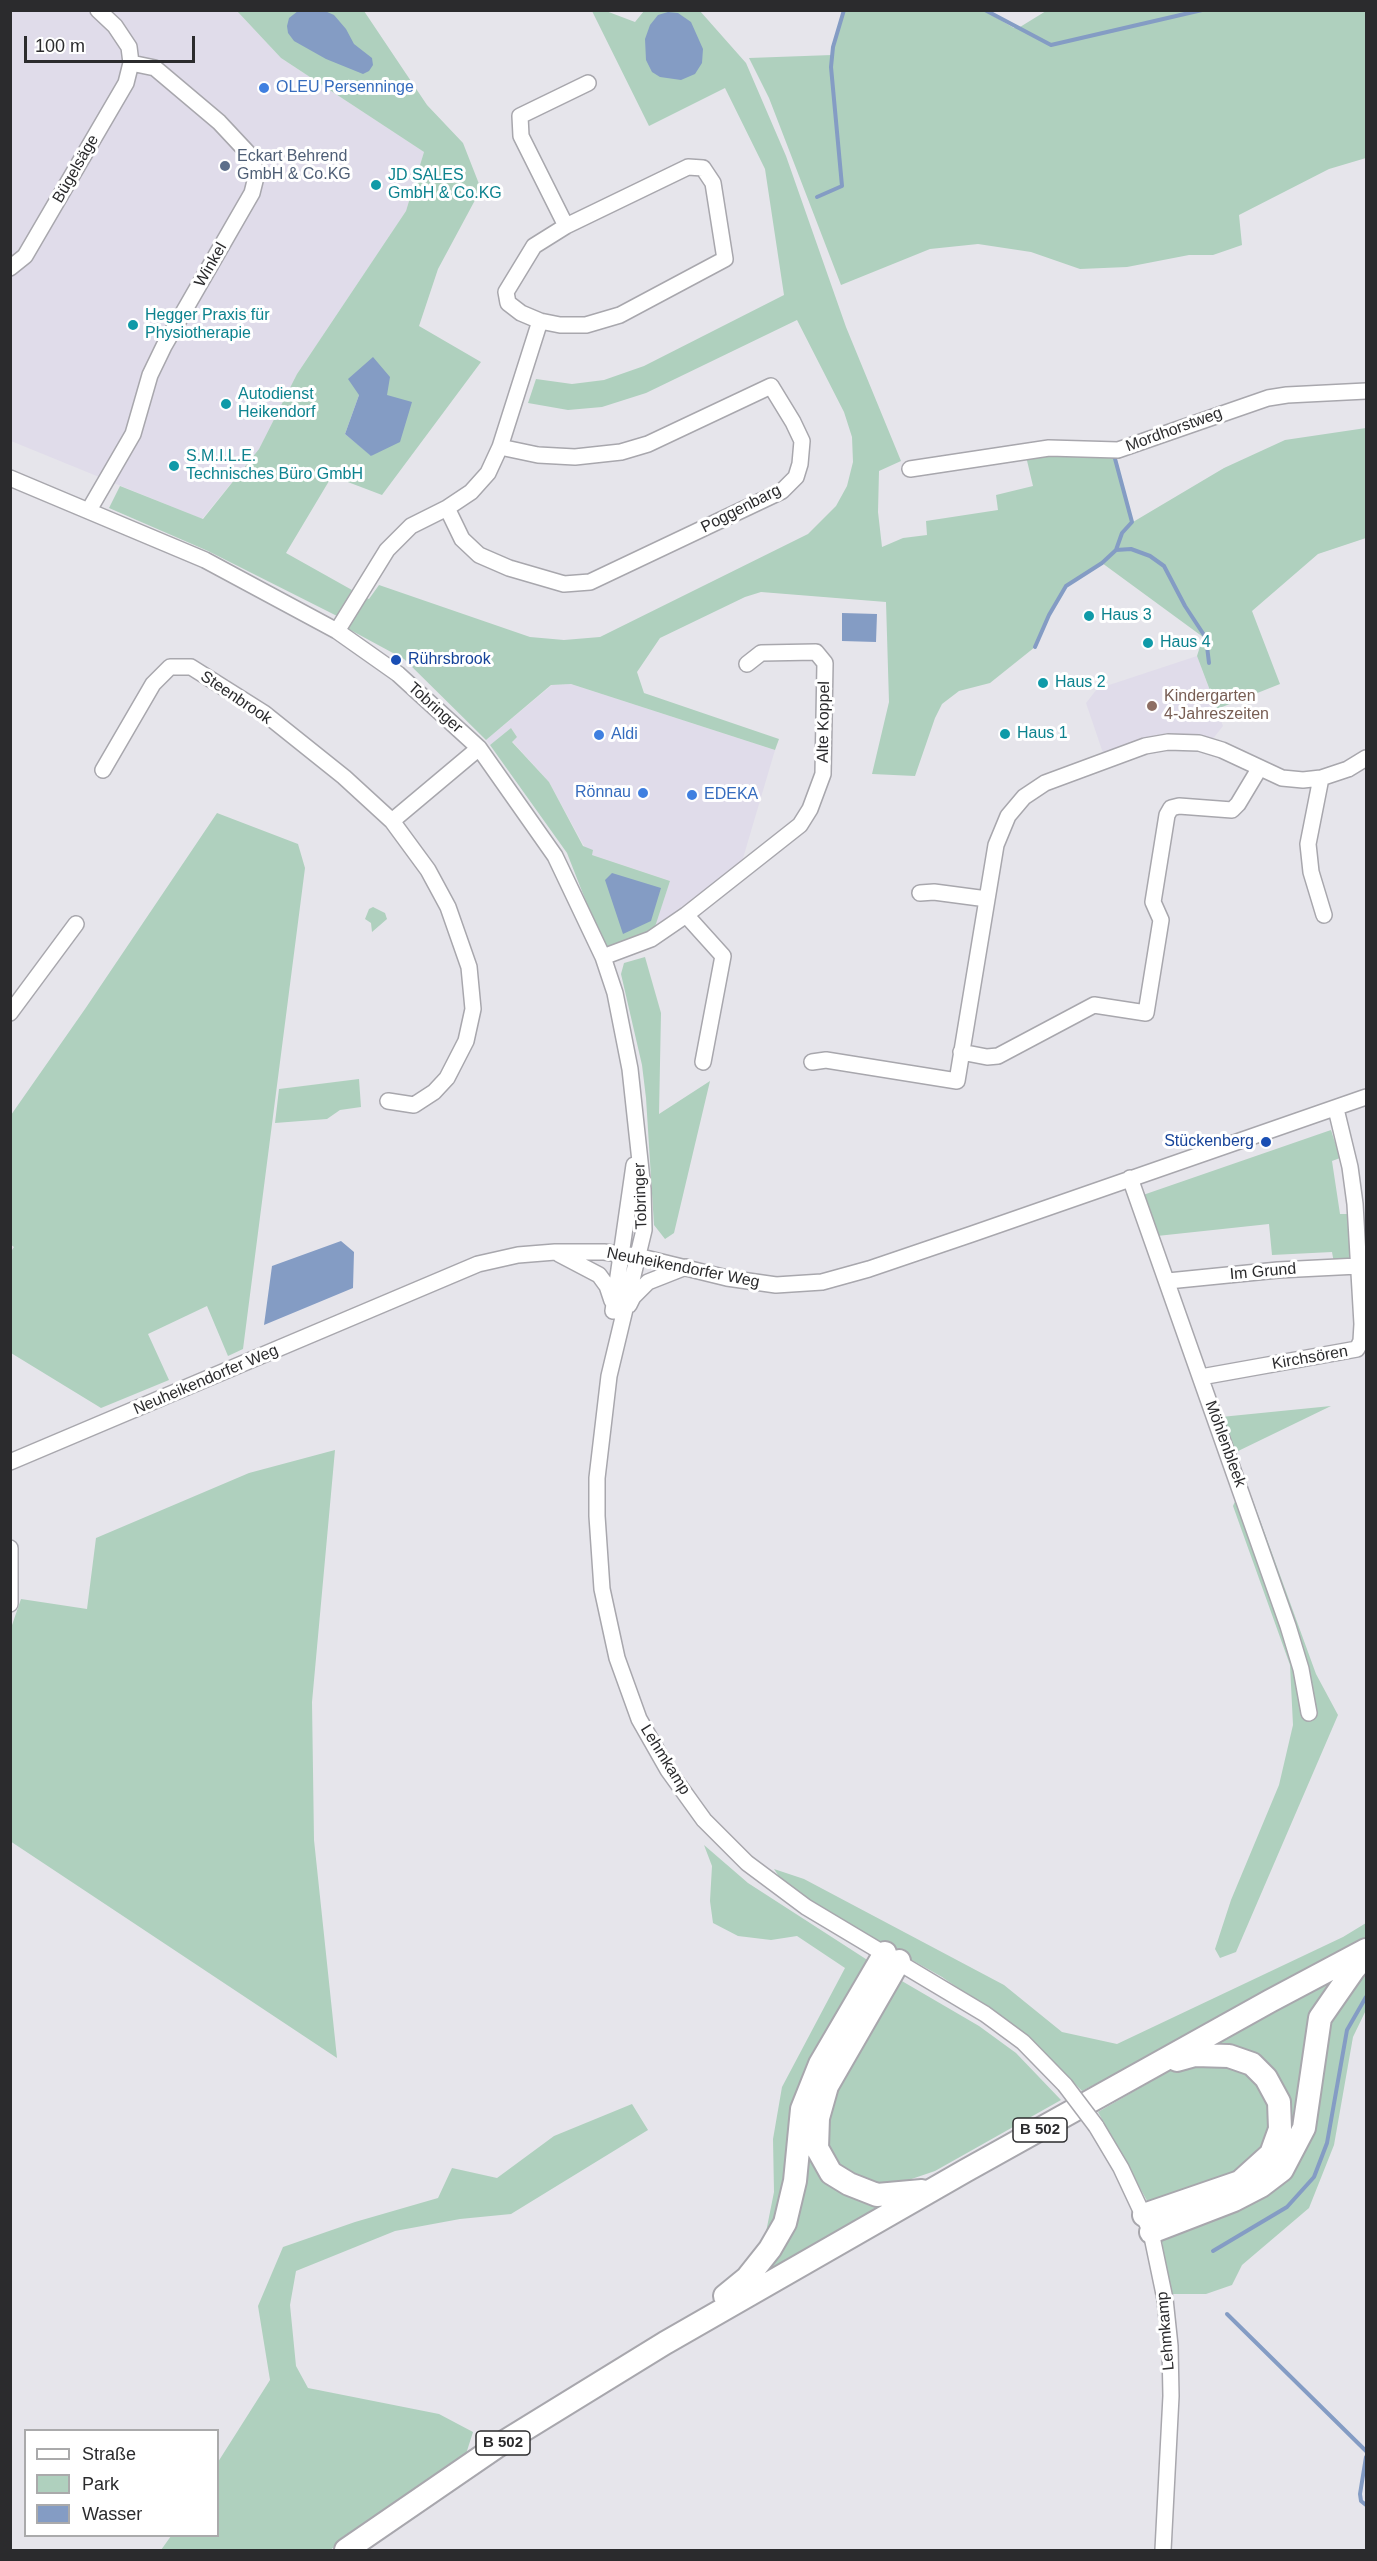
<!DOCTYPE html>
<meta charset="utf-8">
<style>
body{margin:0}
#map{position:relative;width:1377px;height:2561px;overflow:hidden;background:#e6e5eb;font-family:Helvetica,sans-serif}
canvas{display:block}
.frame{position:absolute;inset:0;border:12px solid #2b2b2d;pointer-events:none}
.legend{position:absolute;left:24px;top:2429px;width:195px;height:108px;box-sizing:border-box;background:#fff;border:2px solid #aaaaab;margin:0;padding:8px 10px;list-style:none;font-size:18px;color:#2b2b2d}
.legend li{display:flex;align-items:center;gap:12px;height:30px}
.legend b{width:30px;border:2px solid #aaaaab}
.scale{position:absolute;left:24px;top:36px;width:171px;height:27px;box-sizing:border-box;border:3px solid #2b2b2d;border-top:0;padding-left:8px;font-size:18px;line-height:21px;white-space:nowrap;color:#2b2b2d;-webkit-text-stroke:4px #fff;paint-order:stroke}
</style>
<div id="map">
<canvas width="1377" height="2561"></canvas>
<div class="frame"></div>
<ul class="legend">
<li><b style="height:8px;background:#fff"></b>Straße</li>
<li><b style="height:16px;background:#afd0be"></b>Park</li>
<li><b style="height:16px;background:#849cc4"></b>Wasser</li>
</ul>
<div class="scale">100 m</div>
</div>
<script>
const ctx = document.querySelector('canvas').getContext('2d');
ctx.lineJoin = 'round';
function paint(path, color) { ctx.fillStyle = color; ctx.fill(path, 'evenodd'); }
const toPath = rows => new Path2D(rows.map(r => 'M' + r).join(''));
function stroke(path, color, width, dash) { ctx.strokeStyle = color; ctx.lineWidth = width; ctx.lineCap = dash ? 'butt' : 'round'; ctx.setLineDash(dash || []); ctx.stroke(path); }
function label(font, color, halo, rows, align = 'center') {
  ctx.font = font + ' Helvetica,sans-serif'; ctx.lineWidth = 6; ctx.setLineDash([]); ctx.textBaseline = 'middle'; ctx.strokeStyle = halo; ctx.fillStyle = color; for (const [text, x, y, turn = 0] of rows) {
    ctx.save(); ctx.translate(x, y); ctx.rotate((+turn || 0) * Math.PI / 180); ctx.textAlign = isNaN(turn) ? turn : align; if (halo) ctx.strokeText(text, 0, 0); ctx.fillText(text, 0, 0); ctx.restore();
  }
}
const built = toPath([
 [10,11,237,11,281,58,424,152,406,211,297,374,259,449,202,519,11,441],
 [1197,656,1223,726,1212,740,1169,733,1152,736,1103,753,1086,703,1097,689],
 [571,684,775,750,741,865,706,894,655,925,670,881,592,855,584,846,549,782,512,741,517,737,511,728,490,745,486,740,552,685]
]);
const green = toPath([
 [237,11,364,11,427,105,463,143,481,189,438,269,419,326,481,362,382,495,332,476,286,553,352,590,337,616,208,551,109,508,120,486,203,519,259,449,297,374,406,211,424,152,281,58],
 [359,395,372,456,345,434],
 [592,11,606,11,635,22,644,11,700,11,746,63,786,156,846,327,901,461,879,471,878,512,882,547,903,538,927,535,926,521,998,510,996,495,1033,486,1025,452,1114,454,1133,522,1224,468,1285,440,1366,428,1366,538,1318,554,1252,611,1280,684,1217,709,1197,656,1203,637,1102,563,1066,586,1049,615,1035,647,990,683,959,691,942,704,935,718,915,776,872,774,889,702,886,602,761,592,745,597,660,638,637,672,644,693,779,739,775,750,571,684,551,685,486,740,404,659,343,626,362,596,369,599,379,585,530,637,564,640,600,637,808,534,836,506,847,486,853,462,852,437,844,412,797,320,646,393,602,407,568,410,528,403,536,379,572,384,604,380,644,366,784,295,765,169,725,88,649,126],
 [844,11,985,11,1014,28,1020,27,1046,11,1366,11,1366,158,1329,169,1239,215,1242,245,1213,255,1189,255,1127,267,1080,269,1031,252,978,244,930,249,841,285,769,98,749,58,832,55],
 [511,728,517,737,512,742,549,782,583,846,593,850,592,855,670,881,651,939,607,955,567,853,490,745],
 [217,813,298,844,305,868,243,1349,228,1356,207,1306,148,1334,169,1380,101,1408,11,1353,10,1253,14,1247,10,1244,11,1115,85,1009],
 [373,907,385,913,387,919,372,932,371,923,365,919,369,909],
 [645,957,661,1013,659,1114,710,1081,674,1233,665,1239,654,1225,646,1098,642,1065,621,974,624,963],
 [359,1079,361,1107,340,1110,327,1119,275,1123,279,1089],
 [1331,1130,1340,1158,1332,1161,1340,1214,1350,1214,1350,1259,1334,1263,1332,1252,1272,1255,1269,1224,1157,1236,1143,1195],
 [1331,1406,1234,1453,1221,1417],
 [335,1450,312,1702,314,1840,337,2058,10,1841,11,1628,21,1599,87,1609,96,1538,249,1473],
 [1241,1488,1252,1498,1316,1674,1338,1715,1236,1952,1220,1958,1215,1949,1231,1900,1279,1785,1293,1725,1290,1665,1233,1506],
 [704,1845,748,1883,872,1963,778,2230,766,2232,774,2192,773,2139,782,2087,845,1968,797,1936,771,1940,738,1936,713,1923,710,1901,712,1866],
 [774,1869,804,1879,1004,1985,1062,2032,1117,2044,1343,1937,1366,1923,1366,1938,1296,1979,1082,2091,1028,2036,942,1977,839,1919,782,1881],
 [1352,1962,1335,1984,1296,2133,1274,2162,1266,2068,1197,2048],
 [1366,1966,1366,2010,1353,2037,1334,2145,1309,2208,1242,2265,1232,2285,1206,2294,1171,2294,1161,2236,1274,2187,1327,2021],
 [895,1977,979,2026,1016,2053,1061,2100,935,2171,891,2186,859,2182,835,2164,822,2137,824,2114],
 [1209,2060,1240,2066,1267,2088,1275,2129,1241,2176,1151,2208,1098,2112,1169,2071],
 [831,2067,824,2166,903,2197,767,2275,765,2271,801,2173],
 [632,2104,648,2130,511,2214,460,2219,395,2231,296,2271,290,2305,296,2366,308,2388,439,2414,473,2432,466,2454,330,2550,161,2550,171,2536,218,2536,218,2462,270,2380,258,2306,283,2247,355,2222,438,2198,452,2168,497,2178,554,2136]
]);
const water = toPath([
 [298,11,325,11,334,15,346,29,354,44,372,58,373,65,369,71,363,74,326,59,294,41,288,33,287,26,289,18],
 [668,12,678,13,691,22,703,49,702,63,695,74,681,80,660,77,652,72,646,60,645,39,650,25,658,15],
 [373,357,390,377,387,395,412,402,400,442,371,456,345,434,359,395,348,379],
 [842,613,877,614,876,642,842,641],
 [612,873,661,888,651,921,623,934,605,880],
 [341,1241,354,1252,353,1288,264,1325,272,1266]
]);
const stream = toPath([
 [985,10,1051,45,1202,10],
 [817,197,842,186,831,67,833,47,844,10],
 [1116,550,1131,549,1150,556,1164,566,1185,606,1206,638,1209,663],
 [1035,647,1049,615,1066,586,1102,563,1116,550,1122,533,1132,522,1114,455],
 [1213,2251,1287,2207,1314,2177,1327,2143,1347,2030,1366,1997],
 [1227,2314,1366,2451],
 [1366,2457,1360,2494,1361,2501,1366,2505]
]);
const minor = toPath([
 [688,167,703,168,713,183,725,259,620,315,586,325,560,325,540,321,521,313,508,303,506,292,534,246,566,226,688,167],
 [566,226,521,136,520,116,588,83],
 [10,268,25,256,126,83,131,63,129,47,115,26,98,10],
 [910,469,1049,448,1118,450,1268,398,1287,395,1366,391],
 [10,478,205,560,337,631,398,674,479,748,555,856,603,957,615,993,630,1069,643,1189,644,1230,609,1376,597,1478,597,1516,602,1589,617,1658,639,1719,668,1770,704,1820,747,1863,806,1907,985,2014,1023,2042,1065,2085],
 [447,508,462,539,479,555,509,568,564,584,590,582,782,491,796,477,800,464,802,441,793,422,771,386,648,444,621,452,575,457,538,455,500,447],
 [89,510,133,434,150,375,164,346,237,219,252,193,255,181,254,165,248,153,219,122,155,68,131,63],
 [337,631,387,550,411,526,447,508,471,492,488,473,500,447,540,321],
 [103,770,153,684,170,667,191,667,264,713,344,777,392,821],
 [1321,778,1308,844,1311,872,1324,915],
 [920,893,934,892,987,899],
 [686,915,723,956,703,1062],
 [603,957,651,939,686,915,800,825,810,809,823,774,825,663,816,652,761,653,747,664],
 [10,1013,76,924],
 [961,1052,987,1057,998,1056,1094,1005,1146,1013,1161,920,1153,902,1167,815,1171,808,1179,806,1232,810,1238,804,1259,769],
 [812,1062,826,1060,957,1081,996,845,1008,816,1024,797,1045,783,1145,746,1168,742,1199,743,1222,750,1282,778,1303,780,1321,778,1348,769,1366,758],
 [388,1101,414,1105,434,1092,447,1078,466,1041,473,1009,469,967,448,907,428,870,392,821,479,748],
 [1130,1178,1288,1626,1301,1669,1309,1713],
 [559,1254,599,1275,607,1286,612,1301],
 [1168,1281,1278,1270,1358,1266],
 [629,1305,633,1297,648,1282,686,1267],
 [613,1311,634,1165],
 [1201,1377,1357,1349,1361,1341,1362,1324,1355,1204,1350,1167,1336,1109],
 [10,1462,478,1264,518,1255,555,1252,604,1252,637,1256,727,1278,776,1285,822,1282,869,1269,972,1234,1366,1097],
 [10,1548,10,1604],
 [1096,2126,1121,2168,1151,2232,1165,2299,1170,2346,1171,2396,1163,2550]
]);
const highway = toPath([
 [899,1961,827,2086,818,2118,817,2148,831,2173,849,2184,877,2195,922,2191],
 [1144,2215,1240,2182,1271,2154,1280,2129,1279,2102,1266,2078,1252,2064,1229,2056,1195,2055,1177,2060],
 [1151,2232,1234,2200,1261,2186,1282,2170,1304,2128,1320,2018,1354,1969,1366,1955],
 [725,2296,747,2278,770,2249,785,2223,795,2181,802,2109,820,2064,885,1953],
 [346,2550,496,2447,665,2343,965,2171,1270,2001,1366,1950]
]);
const minorBridge = toPath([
 [1065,2085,1096,2126]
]);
const markers = [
 [264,88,6,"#3f7fe0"],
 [225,166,6,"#5c6f8a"],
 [376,185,6,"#0f9aa8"],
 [133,325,6,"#0f9aa8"],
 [226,404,6,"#0f9aa8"],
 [174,466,6,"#0f9aa8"],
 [1089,616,6,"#0f9aa8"],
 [1148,643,6,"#0f9aa8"],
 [396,660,6,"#1a4fb4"],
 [1043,683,6,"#0f9aa8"],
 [1152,706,6,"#8d6e63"],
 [1005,734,6,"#0f9aa8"],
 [599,735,6,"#3f7fe0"],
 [643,793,6,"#3f7fe0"],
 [692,795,6,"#3f7fe0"],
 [1266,1142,6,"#1a4fb4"]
];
const shields = [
 [1040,2130,54],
 [503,2443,54]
];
const shieldNames = [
 ["B 502",1040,2130],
 ["B 502",503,2443]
];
const shopNames = [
 ["OLEU Persenninge",276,88],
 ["Aldi",611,735],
 ["Rönnau",631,793,"right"],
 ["EDEKA",704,795]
];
const serviceNames = [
 ["Eckart Behrend",237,157],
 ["GmbH & Co.KG",237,175]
];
const streetNames = [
 ["Bügelsäge",76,169,-60],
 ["Winkel",211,265,-60],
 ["Mordhorstweg",1174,430,-20],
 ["Poggenbarg",741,509,-27],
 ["Steenbrook",236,698,34],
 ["Tobringer",435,708,42],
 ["Alte Koppel",824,722,-89],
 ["Tobringer",641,1196,-92],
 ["Neuheikendorfer Weg",683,1268,11],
 ["Im Grund",1263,1272,-5],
 ["Kirchsören",1310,1358,-10],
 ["Neuheikendorfer Weg",206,1380,-23],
 ["Möhlenbleek",1225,1444,70],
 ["Lehmkamp",665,1760,58],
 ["Lehmkamp",1166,2331,-95]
];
const cultureNames = [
 ["JD SALES",388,176],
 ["GmbH & Co.KG",388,194],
 ["Hegger Praxis für",145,316],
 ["Physiotherapie",145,334],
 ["Autodienst",238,395],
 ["Heikendorf",238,413],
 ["S.M.I.L.E.",186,457],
 ["Technisches Büro GmbH",186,475],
 ["Haus 3",1101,616],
 ["Haus 4",1160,643],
 ["Haus 2",1055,683],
 ["Haus 1",1017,734]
];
const transitNames = [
 ["Rührsbrook",408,660],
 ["Stückenberg",1254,1142,"right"]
];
const educationNames = [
 ["Kindergarten",1164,697],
 ["4-Jahreszeiten",1164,715]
];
paint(built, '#e0dcea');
paint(green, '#afd0be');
paint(water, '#849cc4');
stroke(stream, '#849cc4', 4);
stroke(minor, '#a8a7ad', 18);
stroke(highway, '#a8a7ad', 26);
stroke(minor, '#fff', 15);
stroke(highway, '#fff', 22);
stroke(minorBridge, '#a8a7ad', 18, []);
stroke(minorBridge, '#fff', 15);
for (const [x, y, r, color] of markers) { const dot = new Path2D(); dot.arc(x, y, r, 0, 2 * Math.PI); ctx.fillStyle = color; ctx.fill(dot); stroke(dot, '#fff', 2); }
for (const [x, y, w] of shields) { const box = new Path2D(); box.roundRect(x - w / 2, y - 12, w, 24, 4.5); ctx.fillStyle = '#fff'; ctx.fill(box); stroke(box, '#2b2b2d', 1.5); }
label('bold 15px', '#2b2b2d', null, shieldNames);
label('16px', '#366cbe', '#fff', shopNames, 'left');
label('16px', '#4e5e75', '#fff', serviceNames, 'left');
label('16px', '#2b2b2d', '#fff', streetNames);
label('16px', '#0d838f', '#fff', cultureNames, 'left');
label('16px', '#164399', '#fff', transitNames, 'left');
label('16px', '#785e54', '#fff', educationNames, 'left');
</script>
